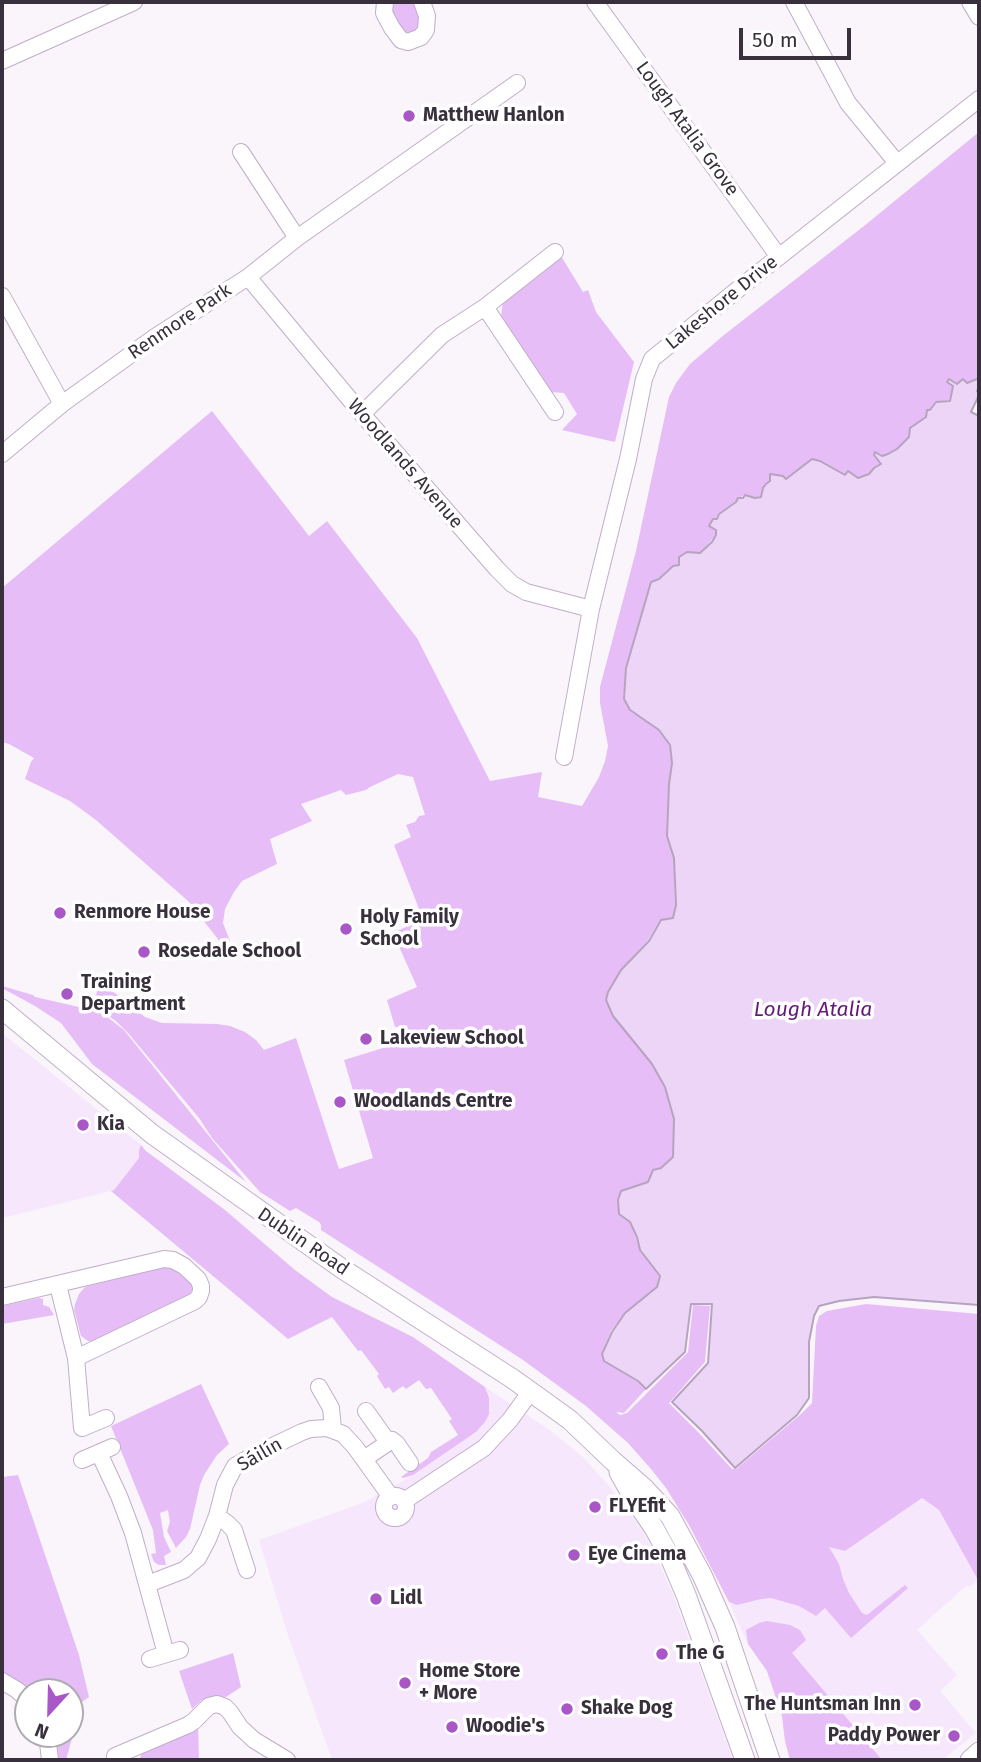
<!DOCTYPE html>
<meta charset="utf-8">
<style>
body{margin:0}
#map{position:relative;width:981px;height:1762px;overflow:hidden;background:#f9f5fb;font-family:"Fira Sans",sans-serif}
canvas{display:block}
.frame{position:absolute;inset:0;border:4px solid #38303c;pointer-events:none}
.north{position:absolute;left:14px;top:1678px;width:70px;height:70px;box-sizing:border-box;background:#fff;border:2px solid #afacb1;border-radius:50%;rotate:202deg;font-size:19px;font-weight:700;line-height:28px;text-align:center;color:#38303c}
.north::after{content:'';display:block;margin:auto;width:24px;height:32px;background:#a957c7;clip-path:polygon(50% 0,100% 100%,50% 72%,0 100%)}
.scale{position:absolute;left:739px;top:28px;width:112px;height:32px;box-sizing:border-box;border:4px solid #38303c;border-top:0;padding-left:9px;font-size:21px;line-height:24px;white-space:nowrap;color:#38303c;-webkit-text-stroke:5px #fff;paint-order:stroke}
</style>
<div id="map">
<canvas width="981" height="1762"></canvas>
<div class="frame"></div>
<div class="north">N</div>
<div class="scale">50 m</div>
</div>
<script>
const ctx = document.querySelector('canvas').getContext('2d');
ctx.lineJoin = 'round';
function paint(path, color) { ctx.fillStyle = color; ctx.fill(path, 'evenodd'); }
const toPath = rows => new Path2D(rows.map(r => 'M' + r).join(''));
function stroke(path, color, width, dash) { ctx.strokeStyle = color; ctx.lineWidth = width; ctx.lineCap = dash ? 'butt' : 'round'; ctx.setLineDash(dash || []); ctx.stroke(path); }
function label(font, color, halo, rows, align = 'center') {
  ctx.font = font + ' "Fira Sans",sans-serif'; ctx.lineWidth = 7; ctx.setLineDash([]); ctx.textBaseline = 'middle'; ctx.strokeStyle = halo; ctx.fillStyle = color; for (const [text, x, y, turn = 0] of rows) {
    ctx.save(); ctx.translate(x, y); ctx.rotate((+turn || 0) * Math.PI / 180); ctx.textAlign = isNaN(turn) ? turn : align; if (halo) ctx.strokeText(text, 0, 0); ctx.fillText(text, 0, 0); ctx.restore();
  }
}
const built = toPath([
 [2,1033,141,1145,139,1150,139,1158,114,1190,6,1217,2,1216],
 [485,1387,551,1431,583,1457,609,1486,634,1519,648,1540,672,1592,733,1760,332,1760,288,1635,259,1540,365,1502,413,1475,476,1432,485,1422,487,1391],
 [922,1498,939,1510,978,1580,970,1587,967,1585,917,1630,957,1675,940,1691,976,1733,942,1760,790,1760,785,1741,782,1716,767,1671,748,1645,729,1602,733,1604,828,1546,845,1551]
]);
const green = toPath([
 [390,2,416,2,420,10,419,33,405,34,395,25],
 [979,132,979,376,977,379,967,383,963,379,957,384,949,379,947,382,953,386,949,400,935,402,930,409,927,410,926,417,910,428,909,436,898,448,888,454,882,455,875,452,874,455,882,464,874,468,869,474,858,478,848,471,845,475,820,461,812,459,786,479,783,477,770,474,770,482,765,484,761,496,755,498,745,495,738,498,736,501,719,513,716,519,713,519,709,526,716,530,716,534,711,541,701,552,687,552,679,557,679,565,672,566,659,578,651,582,626,668,624,687,624,699,630,711,659,730,669,745,672,762,669,784,667,836,674,857,675,905,674,918,660,920,648,940,621,970,608,991,606,1000,613,1016,652,1064,665,1087,674,1119,673,1157,661,1168,653,1170,648,1182,621,1191,618,1200,619,1214,630,1222,640,1249,659,1276,657,1287,625,1313,611,1331,601,1354,604,1361,638,1382,646,1389,624,1413,616,1412,620,1415,627,1413,688,1352,693,1305,710,1306,705,1362,669,1403,699,1433,732,1469,736,1469,801,1414,812,1403,816,1326,819,1316,827,1311,866,1304,979,1314,979,1579,978,1580,939,1510,922,1498,845,1551,829,1547,839,1564,843,1579,849,1593,862,1613,867,1615,905,1585,908,1588,851,1638,825,1608,816,1616,799,1606,771,1598,761,1599,737,1605,729,1602,689,1525,666,1488,651,1469,628,1443,586,1406,523,1360,321,1230,321,1225,319,1222,296,1208,290,1211,260,1192,212,1138,199,1118,128,1033,116,1021,93,1006,99,985,115,993,145,1017,162,1023,217,1024,230,1026,245,1032,256,1040,264,1050,296,1038,339,1169,373,1158,344,1060,393,1045,399,1031,398,1027,395,1027,387,1000,417,987,393,933,423,919,394,845,411,837,406,825,415,822,419,816,425,815,413,777,398,774,370,787,366,790,346,795,341,790,301,804,312,821,270,839,277,864,242,881,234,892,225,909,223,923,230,941,221,943,188,901,96,820,70,801,25,779,31,762,34,758,9,744,2,742,2,588,212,411,309,536,327,521,417,638,490,781,542,772,538,797,582,806,599,777,605,761,608,746,600,703,600,687,636,551,669,397,676,383,690,364,724,335,864,226],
 [561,256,583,292,588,290,596,312,634,362,615,442,562,430,577,414,564,393,550,392,501,316,503,302],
 [2,986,33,995,35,997,92,1010,95,1009,110,1019,124,1030,246,1182,92,1064,61,1023,35,1006,2,988],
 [141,1145,146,1151,225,1210,295,1270,332,1297,413,1337,485,1387,489,1398,489,1414,485,1422,476,1432,413,1475,403,1478,401,1477,428,1458,431,1452,458,1435,449,1421,452,1419,431,1388,426,1389,419,1380,406,1389,403,1386,393,1393,389,1387,385,1389,377,1376,379,1374,361,1350,358,1351,332,1317,288,1339,225,1286,111,1191,114,1190,139,1158,139,1150],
 [166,1266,178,1270,192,1284,192,1290,188,1298,96,1341,88,1341,81,1336,74,1310,75,1304,79,1294,85,1287],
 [39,1298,43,1299,43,1305,49,1307,54,1315,2,1324,2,1306],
 [201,1384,229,1444,217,1455,204,1475,200,1485,190,1529,186,1537,176,1548,167,1531,170,1522,168,1510,160,1513,164,1537,171,1552,164,1556,166,1565,159,1565,154,1562,151,1554,156,1553,153,1530,111,1426],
 [18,1475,79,1655,89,1697,82,1702,66,1760,57,1760,55,1734,70,1734,70,1692,31,1692,22,1684,2,1673,2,1477],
 [767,1621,790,1625,800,1630,806,1640,792,1653,882,1760,790,1760,785,1741,782,1716,767,1671,748,1644,746,1630,759,1623],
 [233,1653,241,1687,226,1697,214,1696,202,1700,192,1709,179,1671],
 [198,1725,199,1760,139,1760,143,1751]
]);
const water = toPath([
 [979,376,979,387,977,391,979,392,979,395,971,412,979,416,979,1305,874,1297,839,1301,819,1306,814,1316,809,1342,809,1398,797,1415,735,1468,702,1431,672,1402,708,1363,712,1304,691,1304,685,1352,646,1389,638,1381,604,1361,602,1354,612,1332,625,1313,657,1287,660,1276,640,1250,637,1237,630,1222,619,1214,618,1200,621,1191,648,1182,653,1170,661,1168,673,1157,674,1119,665,1087,652,1064,613,1016,606,1000,608,992,621,970,649,941,661,920,673,918,676,905,674,858,667,836,669,784,672,763,670,745,659,730,630,710,624,699,626,668,651,582,659,579,673,566,679,565,679,557,687,552,700,553,712,542,716,535,716,530,709,526,713,519,717,519,719,514,736,502,738,498,743,498,745,495,755,498,761,497,763,488,766,484,770,481,770,474,783,476,786,479,812,459,820,461,845,475,848,471,858,478,869,474,874,468,881,464,874,455,875,452,882,456,888,454,897,449,909,437,910,428,926,417,927,410,930,410,936,402,950,401,953,386,947,382,949,379,957,384,963,379,967,383,977,379,979,376]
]);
const minor = toPath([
 [385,2,384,13,392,28,401,40,408,42,421,37,426,30,427,16,422,2],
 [595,2,779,257],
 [794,2,848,103,897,163],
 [970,2,979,17],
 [2,61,134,2],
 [241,152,297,238],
 [248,277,362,414,497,569,512,584,526,592,591,609],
 [2,296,62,404],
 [485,307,555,412],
 [362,414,442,335,485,307,555,252],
 [2,454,62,404,155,337,248,277,297,238,517,83],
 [564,757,591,609,628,459,644,379,652,359,747,282,979,99],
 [58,1285,76,1358,82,1428,106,1418],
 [2,1297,164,1259,173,1260,184,1266,198,1279,201,1286,201,1291,199,1297,195,1301,76,1358],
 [319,1387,331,1408,333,1429],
 [366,1411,388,1442],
 [99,1453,119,1496,133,1533,166,1654],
 [364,1459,392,1440,397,1444,410,1463],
 [82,1460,112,1447],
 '384 1507a11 11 0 1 1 22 0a11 11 0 1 1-22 0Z',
 [404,1501,484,1448,510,1420,531,1391],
 [217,1516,227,1523,234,1530,247,1570],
 [148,1584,184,1570,198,1558,208,1539,217,1516,225,1485,235,1466,254,1455,302,1432,311,1429,327,1428,343,1434,355,1447,391,1497],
 [150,1659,180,1650],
 [2,1681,17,1690,28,1700],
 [47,1734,50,1760],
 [115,1756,188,1725,194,1721,209,1706,217,1704,225,1707,230,1712,240,1727,254,1740,287,1760]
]);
const major = toPath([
 [2,1009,152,1134,341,1268,513,1379,570,1420,613,1461,644,1488,670,1516,702,1575,725,1627,770,1760],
 [619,1472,633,1497,654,1528,669,1555,686,1595,745,1760],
 [970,1760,979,1752]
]);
const markers = [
 [409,116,7,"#a957c7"],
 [60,913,7,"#a957c7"],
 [346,929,7,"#a957c7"],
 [144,952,7,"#a957c7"],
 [67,994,7,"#a957c7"],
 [366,1039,7,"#a957c7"],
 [340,1102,7,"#a957c7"],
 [83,1125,7,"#a957c7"],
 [595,1507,7,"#a957c7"],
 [574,1555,7,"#a957c7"],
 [376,1599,7,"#a957c7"],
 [662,1654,7,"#a957c7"],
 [405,1683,7,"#a957c7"],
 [915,1705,7,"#a957c7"],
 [567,1709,7,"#a957c7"],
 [452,1727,7,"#a957c7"],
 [954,1736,7,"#a957c7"]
];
const poiNames = [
 ["Matthew Hanlon",423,116],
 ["Renmore House",74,913],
 ["Holy Family",360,918],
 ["School",360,940],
 ["Rosedale School",158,952],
 ["Training",81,983],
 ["Department",81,1005],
 ["Lakeview School",380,1039],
 ["Woodlands Centre",354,1102],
 ["Kia",97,1125],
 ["FLYEfit",609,1507],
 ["Eye Cinema",588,1555],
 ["Lidl",390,1599],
 ["The G",676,1654],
 ["Home Store",419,1672],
 ["+ More",419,1694],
 ["The Huntsman Inn",901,1705,"right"],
 ["Shake Dog",581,1709],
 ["Woodie's",466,1727],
 ["Paddy Power",940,1736,"right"]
];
const streetNames = [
 ["Lough Atalia Grove",687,129,54],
 ["Lakeshore Drive",722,303,-39],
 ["Renmore Park",180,322,-34],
 ["Woodlands Avenue",405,464,49],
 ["Dublin Road",303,1242,34],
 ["Sáilín",260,1455,-30]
];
const waterNames = [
 ["Lough Atalia",813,1010]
];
paint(built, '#f6e7fd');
paint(green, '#e6bdf7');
paint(water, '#ecd5f6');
stroke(water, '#b6a4be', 2);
stroke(minor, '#c1adc9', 18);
stroke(major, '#c1adc9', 21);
stroke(minor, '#fff', 16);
stroke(major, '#fff', 19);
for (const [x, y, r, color] of markers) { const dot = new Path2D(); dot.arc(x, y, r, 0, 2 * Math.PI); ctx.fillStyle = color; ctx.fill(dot); stroke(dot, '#fff', 2.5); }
label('bold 19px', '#38303c', '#fff', poiNames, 'left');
label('19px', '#38303c', '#fff', streetNames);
label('italic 21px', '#631b7b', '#fff', waterNames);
</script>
